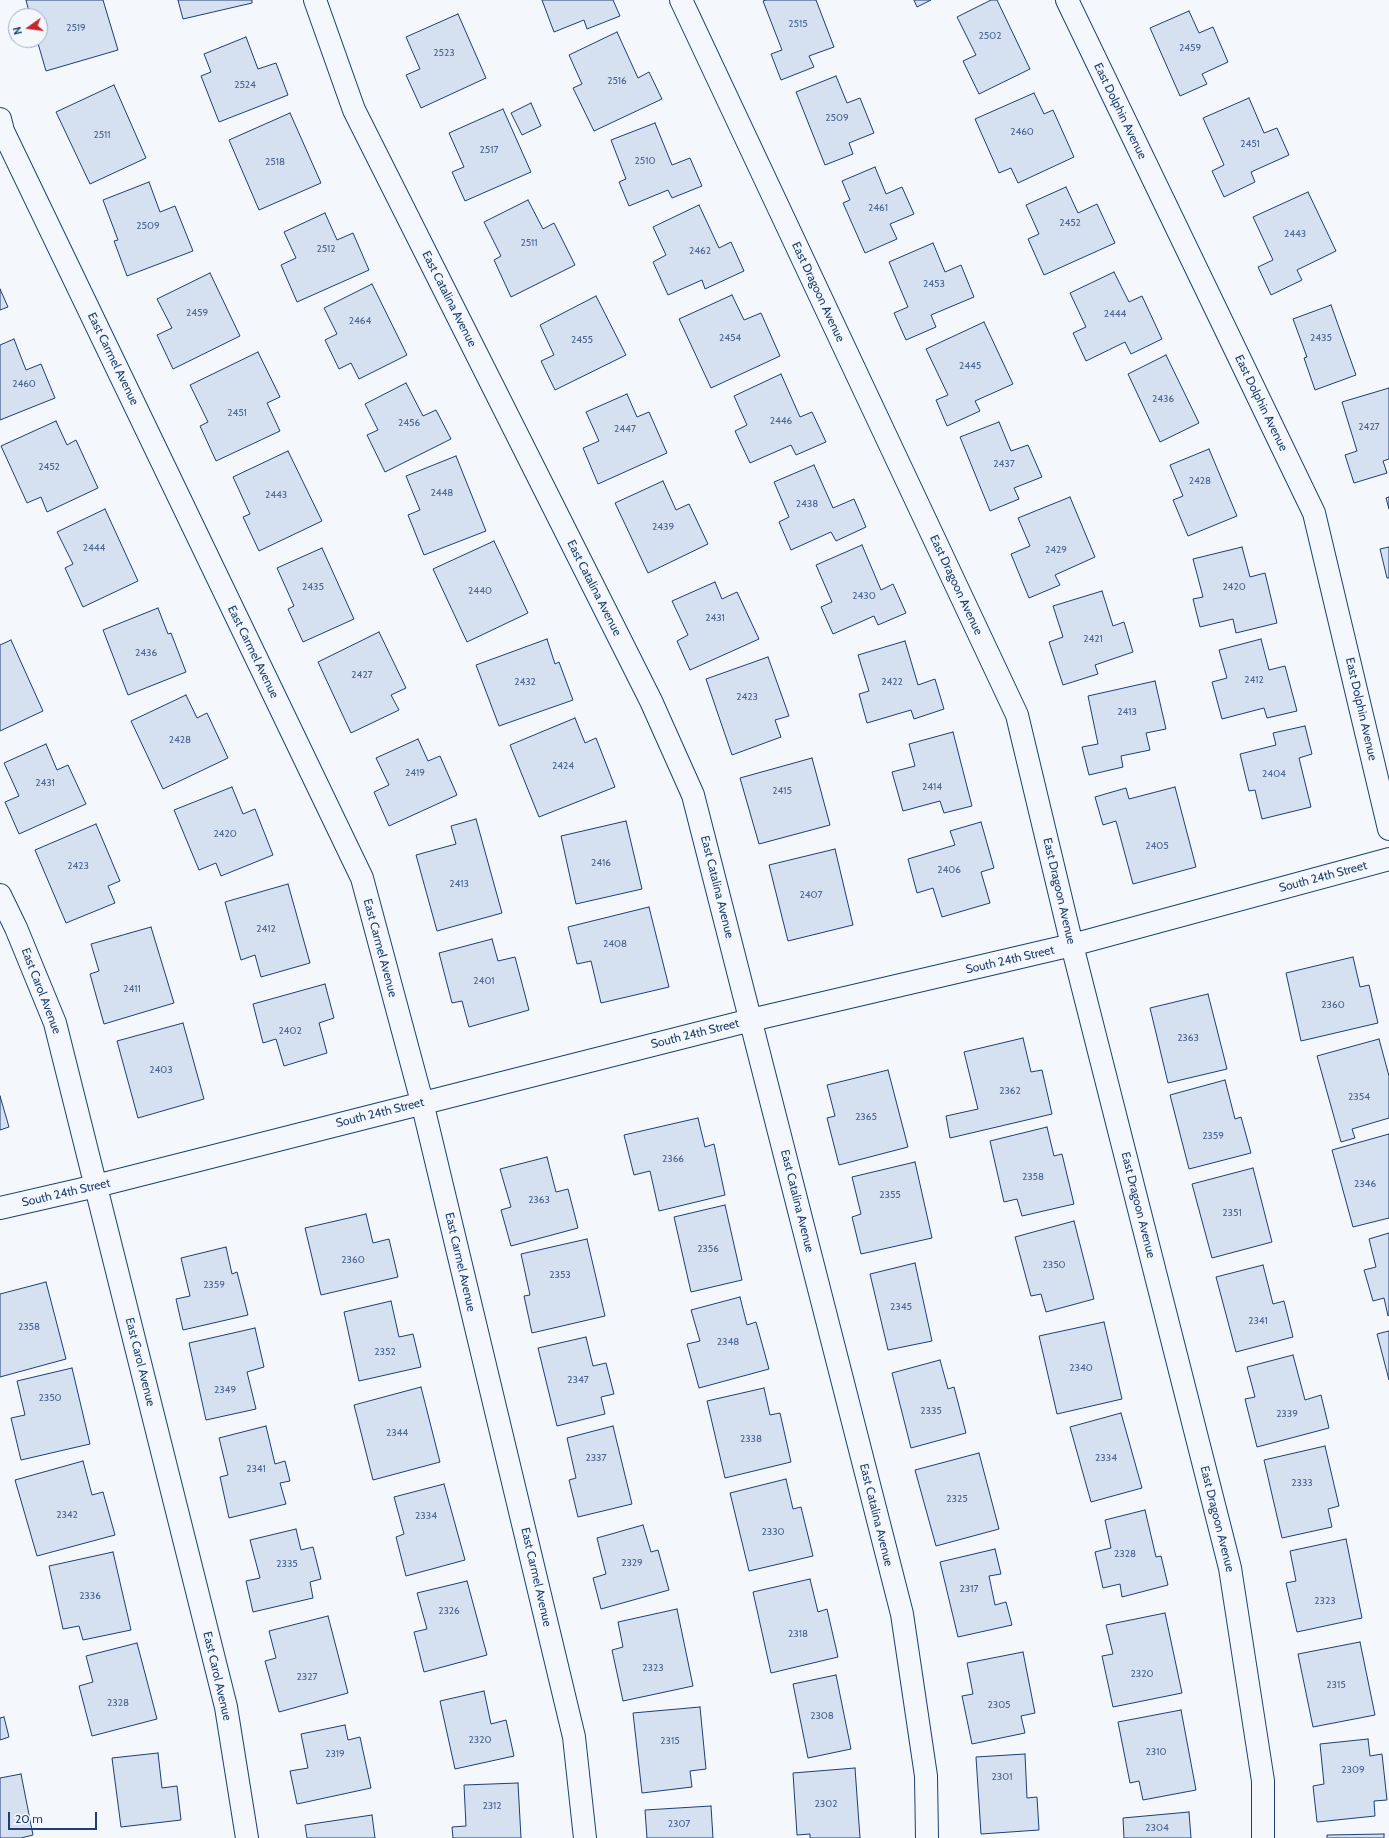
<!DOCTYPE html>
<style>
body{margin:0}
#map{position:relative;width:1389px;height:1838px;overflow:hidden;background:#f4f7fb;font-family:Cabin,sans-serif}
canvas{display:block}
.north{position:absolute;left:8px;top:8px;width:40px;height:40px;box-sizing:border-box;background:#f4f7fb;border:1px solid #9eadc5;border-radius:50%;rotate:256deg;font-size:11px;font-weight:700;line-height:16px;text-align:center;color:#1d3f73}
.north::after{content:'';display:block;margin:auto;width:14px;height:18px;background:#c62828;clip-path:polygon(50% 0,100% 100%,50% 72%,0 100%)}
.scale{position:absolute;left:8px;top:1812px;width:89px;height:18px;box-sizing:border-box;border:2px solid #1d3f73;border-top:0;padding-left:5px;font-size:12px;line-height:14px;white-space:nowrap;color:#1d3f73;-webkit-text-stroke:3px #f4f7fb;paint-order:stroke}
</style>
<div id="map">
<canvas width="1389" height="1838"></canvas>
<div class="north">N</div>
<div class="scale">20 m</div>
</div>
<script>
const ctx = document.querySelector('canvas').getContext('2d');
ctx.lineJoin = 'round';
function paint(path, color) { ctx.fillStyle = color; ctx.fill(path, 'evenodd'); }
const toPath = rows => new Path2D(rows.map(r => 'M' + r).join(''));
function stroke(path, color, width, dash) { ctx.strokeStyle = color; ctx.lineWidth = width; ctx.lineCap = dash ? 'butt' : 'round'; ctx.setLineDash(dash || []); ctx.stroke(path); }
function label(font, color, halo, rows, align = 'center') {
  ctx.font = font + ' Cabin,sans-serif'; ctx.lineWidth = 3; ctx.setLineDash([]); ctx.textBaseline = 'middle'; ctx.strokeStyle = halo; ctx.fillStyle = color; for (const [text, x, y, turn = 0] of rows) {
    ctx.save(); ctx.translate(x, y); ctx.rotate((+turn || 0) * Math.PI / 180); ctx.textAlign = isNaN(turn) ? turn : align; if (halo) ctx.strokeText(text, 0, 0); ctx.fillText(text, 0, 0); ctx.restore();
  }
}
const building = toPath([
 [26,0,103,0,118,50,46,71,37,40,40,40,40,16,30,16,26,0],
 [178,0,252,0,252,3,183,19,178,0],
 [542,0,613,0,620,16,587,29,584,20,554,32,542,0],
 [766,0,816,0,834,47,809,56,814,67,781,80,771,54,782,50,763,1,766,0],
 [914,0,931,0,917,7,914,0],
 [991,0,997,0,1030,69,979,94,963,61,976,55,957,17,991,0],
 [1189,11,1199,33,1213,27,1228,62,1202,74,1207,84,1180,96,1150,28,1189,11],
 [458,14,486,78,421,108,406,75,420,69,406,37,458,14],
 [617,32,638,78,649,72,662,99,594,131,573,88,582,84,569,55,617,32],
 [246,37,258,69,276,63,288,95,219,122,201,76,211,72,204,54,246,37],
 [836,76,847,103,860,98,874,133,849,143,853,154,825,165,796,92,836,76],
 [114,85,146,158,90,184,56,112,114,85],
 [1034,93,1044,114,1053,110,1074,157,1018,183,1011,168,999,173,975,119,1034,93],
 [1249,98,1264,133,1277,128,1289,155,1251,172,1255,182,1224,197,1212,171,1224,165,1203,118,1249,98],
 [531,103,541,126,522,135,511,113,531,103],
 [503,109,531,172,465,201,452,172,464,167,449,133,503,109],
 [290,113,321,183,259,210,229,140,290,113],
 [655,123,672,165,690,158,702,186,672,198,668,190,629,206,619,182,626,179,611,140,655,123],
 [875,167,886,194,902,187,914,214,890,224,897,239,865,253,843,203,850,200,842,181,875,167],
 [149,182,160,212,175,206,193,251,127,276,114,241,118,240,103,200,149,182],
 [1066,187,1078,213,1097,204,1115,243,1044,275,1028,239,1039,234,1026,205,1066,187],
 [1308,192,1336,251,1297,270,1302,280,1271,295,1258,267,1273,260,1253,217,1308,192],
 [528,200,543,229,554,223,575,265,511,297,494,260,501,256,484,222,528,200],
 [699,205,719,248,731,242,744,271,705,289,702,280,668,295,653,262,666,255,653,227,699,205],
 [325,213,337,240,353,233,369,270,297,302,281,265,296,258,284,232,325,213],
 [933,243,945,272,961,265,974,297,931,315,936,327,906,340,894,313,908,307,889,262,933,243],
 [1114,272,1129,302,1142,296,1162,339,1131,354,1125,342,1086,361,1073,333,1086,327,1070,293,1114,272],
 [210,273,240,336,173,369,157,335,172,328,157,299,210,273],
 [372,284,407,355,359,379,351,363,339,369,325,340,337,334,324,308,372,284],
 [0,289,8,307,0,310,0,289],
 [732,295,744,320,761,313,780,356,711,388,679,319,732,295],
 [596,296,626,355,555,390,541,361,554,355,540,325,596,296],
 [1331,305,1356,375,1315,390,1304,358,1307,357,1293,319,1331,305],
 [984,322,1013,384,975,401,980,411,947,426,936,400,948,395,926,349,984,322],
 [14,339,26,370,41,364,55,398,0,420,0,345,14,339],
 [258,352,280,397,267,403,280,431,216,461,200,426,208,422,190,385,258,352],
 [1166,355,1199,423,1160,442,1128,374,1166,355],
 [781,374,800,417,812,412,826,442,796,455,791,445,750,463,735,431,747,425,734,396,781,374],
 [406,383,423,416,436,410,451,439,385,472,367,435,378,430,365,404,406,383],
 [1389,388,1389,459,1383,461,1387,473,1354,483,1345,455,1357,451,1342,402,1389,388],
 [627,394,637,417,649,412,667,453,598,484,583,448,599,441,586,412,627,394],
 [56,421,67,445,76,440,98,488,47,512,41,497,27,503,1,446,56,421],
 [999,422,1011,451,1028,445,1042,477,1014,488,1019,499,990,511,960,437,999,422],
 [1209,449,1237,516,1188,536,1173,500,1183,496,1170,465,1209,449],
 [288,451,322,521,259,551,243,517,250,514,233,477,288,451],
 [456,456,486,531,424,555,408,515,420,510,406,476,456,456],
 [814,465,833,508,854,499,866,527,836,541,831,532,791,550,779,522,789,517,774,482,814,465],
 [663,481,676,510,689,504,708,544,648,573,615,503,663,481],
 [1070,497,1095,557,1055,575,1060,585,1029,598,1011,554,1030,546,1018,518,1070,497],
 [1389,497,1389,509,1386,498,1389,497],
 [105,509,138,581,83,607,65,568,73,564,57,532,105,509],
 [494,541,528,613,467,642,433,569,494,541],
 [862,545,881,590,893,584,906,613,878,625,874,616,833,634,821,607,832,602,816,565,862,545],
 [1242,547,1250,577,1265,573,1277,623,1236,633,1233,619,1200,627,1193,599,1203,597,1193,559,1242,547],
 [1389,547,1389,578,1387,578,1380,549,1389,547],
 [322,548,354,619,303,642,288,609,294,606,277,568,322,548],
 [715,582,722,599,737,592,759,639,690,670,677,641,688,635,672,601,715,582],
 [1102,591,1113,626,1124,622,1133,652,1095,665,1098,674,1063,685,1049,642,1063,637,1053,606,1102,591],
 [158,608,168,634,171,633,186,672,128,695,103,630,158,608],
 [379,632,406,688,391,695,399,710,351,733,318,662,379,632],
 [547,639,555,664,559,662,573,700,499,726,476,665,547,639],
 [1261,639,1269,670,1285,666,1297,711,1267,718,1264,708,1222,719,1212,682,1227,678,1219,650,1261,639],
 [11,640,43,711,0,731,0,645,11,640],
 [905,641,918,685,935,679,944,709,914,719,911,710,867,723,859,694,869,691,858,655,905,641],
 [768,657,789,716,775,720,781,737,732,755,706,679,768,657],
 [1155,681,1166,729,1146,733,1150,750,1121,756,1123,767,1089,775,1082,747,1098,744,1088,696,1155,681],
 [186,695,197,718,207,713,228,758,163,789,131,721,186,695],
 [575,718,585,743,596,738,615,787,539,817,510,745,575,718],
 [1305,726,1312,754,1299,758,1311,807,1262,819,1255,790,1249,791,1240,754,1276,745,1273,733,1305,726],
 [953,732,972,806,944,813,940,801,903,811,892,772,915,766,909,744,953,732],
 [418,739,428,761,440,756,457,795,389,826,374,792,389,785,376,758,418,739],
 [46,744,57,770,68,765,86,804,19,834,5,802,19,796,4,763,46,744],
 [812,758,830,825,759,844,740,778,812,758],
 [232,787,243,814,255,809,273,855,221,876,216,863,199,870,174,810,232,787],
 [1175,787,1196,867,1133,884,1116,821,1103,825,1095,797,1126,788,1129,799,1175,787],
 [476,819,502,913,437,931,416,855,456,844,451,826,476,819],
 [626,821,642,889,576,904,561,836,626,821],
 [981,822,994,868,981,872,990,903,942,917,933,888,917,893,908,859,955,845,950,831,981,822],
 [96,824,120,881,108,886,115,903,66,923,35,850,96,824],
 [835,849,853,925,788,941,769,865,835,849],
 [288,884,310,963,261,977,255,955,241,960,225,902,288,884],
 [649,907,669,987,601,1003,591,961,577,964,568,927,649,907],
 [151,927,174,1003,104,1024,90,974,99,971,91,944,151,927],
 [492,939,498,961,515,957,529,1010,469,1027,462,1001,452,1003,439,953,492,939],
 [1353,957,1360,987,1369,985,1378,1023,1301,1041,1286,973,1353,957],
 [325,984,334,1018,319,1023,327,1053,284,1066,276,1039,263,1043,253,1004,325,984],
 [1208,994,1227,1069,1168,1083,1150,1008,1208,994],
 [183,1023,204,1099,138,1118,117,1041,183,1023],
 [1023,1038,1031,1072,1042,1070,1052,1114,950,1138,946,1116,978,1109,964,1052,1023,1038],
 [1379,1039,1389,1076,1389,1118,1352,1129,1355,1138,1341,1142,1317,1056,1379,1039],
 [888,1070,908,1147,839,1165,827,1118,835,1116,827,1085,888,1070],
 [1225,1080,1235,1119,1241,1117,1251,1153,1189,1169,1170,1095,1225,1080],
 [0,1096,9,1127,0,1130,0,1096],
 [698,1118,705,1147,714,1144,725,1195,659,1211,650,1171,634,1175,624,1135,698,1118],
 [1047,1127,1054,1156,1062,1154,1074,1204,1022,1216,1017,1199,1004,1202,990,1141,1047,1127],
 [1389,1134,1389,1218,1353,1227,1332,1150,1389,1134],
 [547,1157,556,1192,568,1189,578,1228,511,1246,501,1210,511,1207,500,1169,547,1157],
 [915,1162,932,1238,861,1254,852,1217,861,1214,852,1177,915,1162],
 [1253,1168,1272,1242,1212,1258,1192,1184,1253,1168],
 [725,1205,742,1280,691,1292,674,1217,725,1205],
 [366,1214,373,1243,389,1239,398,1277,321,1295,305,1228,366,1214],
 [1074,1221,1094,1299,1046,1312,1041,1294,1031,1296,1015,1237,1074,1221],
 [1389,1233,1389,1315,1388,1316,1384,1298,1373,1301,1364,1270,1376,1267,1369,1239,1389,1233],
 [587,1239,605,1316,532,1333,524,1296,530,1295,521,1254,587,1239],
 [226,1247,232,1274,237,1272,248,1315,183,1330,176,1299,190,1296,181,1258,226,1247],
 [915,1263,932,1341,888,1350,870,1274,915,1263],
 [1263,1265,1273,1304,1284,1301,1293,1337,1236,1352,1216,1277,1263,1265],
 [46,1282,66,1359,0,1377,0,1294,46,1282],
 [740,1297,747,1325,756,1322,769,1369,699,1388,687,1344,700,1341,691,1310,740,1297],
 [391,1301,399,1337,413,1334,421,1367,359,1381,344,1312,391,1301],
 [1104,1322,1122,1399,1057,1414,1039,1336,1104,1322],
 [255,1328,264,1367,247,1372,256,1409,206,1420,189,1343,255,1328],
 [1389,1331,1389,1380,1377,1334,1389,1331],
 [586,1337,593,1366,606,1363,614,1394,601,1397,605,1414,557,1426,538,1348,586,1337],
 [1293,1355,1305,1400,1321,1395,1329,1428,1257,1447,1245,1399,1255,1397,1247,1367,1293,1355],
 [940,1360,948,1389,954,1387,966,1433,911,1448,892,1373,940,1360],
 [72,1368,90,1444,21,1460,11,1418,25,1415,17,1381,72,1368],
 [421,1387,440,1462,373,1480,354,1405,421,1387],
 [764,1388,770,1415,780,1413,791,1462,725,1478,707,1401,764,1388],
 [1121,1413,1142,1488,1091,1502,1070,1427,1121,1413],
 [266,1426,275,1464,285,1461,290,1481,280,1483,286,1504,229,1518,220,1477,228,1475,219,1438,266,1426],
 [613,1426,632,1504,578,1517,569,1480,576,1478,567,1438,613,1426],
 [1325,1446,1339,1506,1328,1509,1332,1527,1282,1538,1264,1460,1325,1446],
 [979,1453,999,1529,936,1546,915,1470,979,1453],
 [83,1461,92,1495,103,1492,115,1535,37,1556,15,1480,83,1461],
 [786,1479,793,1509,801,1507,813,1556,749,1571,730,1493,786,1479],
 [444,1484,465,1560,406,1576,396,1537,404,1534,394,1497,444,1484],
 [1145,1510,1156,1557,1161,1556,1168,1585,1122,1597,1120,1584,1103,1588,1095,1552,1111,1548,1105,1520,1145,1510],
 [643,1525,651,1552,658,1550,669,1590,601,1609,593,1578,606,1574,597,1538,643,1525],
 [296,1529,301,1550,313,1547,321,1579,310,1582,313,1598,253,1612,246,1581,260,1578,250,1540,296,1529],
 [1346,1539,1362,1618,1297,1632,1286,1583,1296,1581,1290,1551,1346,1539],
 [995,1549,1001,1574,989,1576,995,1605,1006,1602,1012,1625,958,1637,940,1562,995,1549],
 [113,1552,131,1630,83,1640,79,1626,63,1629,49,1566,113,1552],
 [810,1579,818,1612,827,1609,838,1657,771,1673,753,1592,810,1579],
 [467,1581,487,1655,424,1672,414,1632,427,1629,417,1593,467,1581],
 [677,1609,693,1686,623,1701,612,1650,623,1647,618,1622,677,1609],
 [1165,1613,1182,1693,1113,1707,1102,1656,1113,1654,1106,1625,1165,1613],
 [328,1616,348,1693,279,1712,265,1661,276,1658,269,1631,328,1616],
 [1360,1642,1375,1715,1313,1727,1298,1654,1360,1642],
 [137,1643,157,1719,92,1736,79,1686,93,1682,86,1656,137,1643],
 [1023,1652,1035,1713,1021,1716,1025,1733,972,1744,962,1696,973,1694,967,1663,1023,1652],
 [836,1675,851,1749,808,1758,793,1684,836,1675],
 [484,1691,491,1724,506,1720,514,1756,455,1769,440,1701,484,1691],
 [700,1707,706,1769,690,1771,692,1787,642,1793,633,1713,700,1707],
 [1181,1710,1196,1790,1143,1800,1139,1781,1130,1783,1118,1722,1181,1710],
 [4,1717,9,1737,0,1740,0,1718,4,1717],
 [345,1725,348,1740,360,1737,371,1788,297,1804,290,1771,308,1768,301,1734,345,1725],
 [1368,1739,1370,1756,1382,1754,1387,1800,1374,1801,1375,1816,1317,1822,1313,1786,1324,1784,1320,1744,1368,1739],
 [158,1753,162,1788,177,1786,181,1820,121,1827,112,1758,158,1753],
 [1025,1754,1027,1798,1037,1797,1039,1830,981,1834,976,1757,1025,1754],
 [855,1768,860,1838,810,1838,810,1834,797,1835,793,1773,855,1768],
 [21,1774,33,1835,21,1838,0,1838,0,1778,21,1774],
 [518,1783,521,1838,453,1838,452,1827,466,1826,464,1785,518,1783],
 [711,1806,713,1838,647,1838,645,1810,711,1806],
 [1189,1812,1191,1838,1124,1838,1123,1818,1189,1812],
 [372,1815,375,1838,307,1838,305,1825,372,1815],
 [1384,1834,1384,1838,1327,1838,1327,1835,1384,1834]
]);
const minor = toPath([
 [315,0,354,110,651,701,693,795,902,1614,926,1776,927,1838],
 [681,0,1017,715,1072,945,1230,1568,1263,1781,1263,1838],
 [1067,0,1314,513,1389,829],
 [0,119,3,131,362,878,422,1102,574,1737,585,1838],
 [0,895,16,928,55,1023,226,1707,247,1838],
 [0,1208,96,1186,751,1020,1072,945,1389,859]
]);
const numberNames = [
 ["2515",798,24],
 ["2519",76,28],
 ["2502",990,36],
 ["2459",1190,48],
 ["2523",444,53],
 ["2516",617,81],
 ["2524",245,85],
 ["2509",837,118],
 ["2460",1022,132],
 ["2511",102,135],
 ["2451",1250,144],
 ["2517",489,150],
 ["2510",645,161],
 ["2518",275,162],
 ["2461",878,208],
 ["2452",1070,223],
 ["2509",148,226],
 ["2443",1295,234],
 ["2511",529,243],
 ["2512",326,249],
 ["2462",700,251],
 ["2453",934,284],
 ["2459",197,313],
 ["2444",1115,314],
 ["2464",360,321],
 ["2454",730,338],
 ["2435",1321,338],
 ["2455",582,340],
 ["2445",970,366],
 ["2460",24,384],
 ["2436",1163,399],
 ["2451",237,413],
 ["2446",781,421],
 ["2456",409,423],
 ["2427",1369,427],
 ["2447",625,429],
 ["2437",1004,464],
 ["2452",49,467],
 ["2428",1200,481],
 ["2448",442,493],
 ["2443",276,495],
 ["2438",807,504],
 ["2439",663,527],
 ["2444",94,548],
 ["2429",1056,550],
 ["2435",313,587],
 ["2420",1234,587],
 ["2440",480,591],
 ["2430",864,596],
 ["2431",715,618],
 ["2421",1093,639],
 ["2436",146,653],
 ["2427",362,675],
 ["2412",1254,680],
 ["2432",525,682],
 ["2422",892,682],
 ["2423",747,697],
 ["2413",1127,712],
 ["2428",180,740],
 ["2424",563,766],
 ["2419",415,773],
 ["2404",1274,774],
 ["2431",45,783],
 ["2414",932,787],
 ["2415",782,791],
 ["2420",225,834],
 ["2405",1157,846],
 ["2416",601,863],
 ["2423",78,866],
 ["2406",949,870],
 ["2413",459,884],
 ["2407",811,895],
 ["2412",266,929],
 ["2408",615,944],
 ["2401",484,981],
 ["2411",132,989],
 ["2360",1333,1005],
 ["2402",290,1031],
 ["2363",1188,1038],
 ["2403",161,1070],
 ["2362",1010,1091],
 ["2354",1359,1097],
 ["2365",866,1117],
 ["2359",1213,1136],
 ["2366",673,1159],
 ["2358",1033,1177],
 ["2346",1365,1184],
 ["2355",890,1195],
 ["2363",539,1200],
 ["2351",1232,1213],
 ["2356",708,1249],
 ["2360",353,1260],
 ["2350",1054,1265],
 ["2353",560,1275],
 ["2359",214,1285],
 ["2345",901,1307],
 ["2341",1258,1321],
 ["2358",29,1327],
 ["2348",728,1342],
 ["2352",385,1352],
 ["2340",1081,1368],
 ["2347",578,1380],
 ["2349",225,1390],
 ["2350",50,1398],
 ["2335",931,1411],
 ["2339",1287,1414],
 ["2344",397,1433],
 ["2338",751,1439],
 ["2337",596,1458],
 ["2334",1106,1458],
 ["2341",256,1469],
 ["2333",1302,1483],
 ["2325",957,1499],
 ["2342",67,1515],
 ["2334",426,1516],
 ["2330",773,1532],
 ["2328",1125,1554],
 ["2329",632,1563],
 ["2335",287,1564],
 ["2317",969,1589],
 ["2336",90,1596],
 ["2323",1325,1601],
 ["2326",449,1611],
 ["2318",798,1634],
 ["2323",653,1668],
 ["2320",1142,1674],
 ["2327",307,1677],
 ["2315",1336,1685],
 ["2328",118,1703],
 ["2305",999,1705],
 ["2308",822,1716],
 ["2320",480,1740],
 ["2315",670,1741],
 ["2310",1156,1752],
 ["2319",335,1754],
 ["2309",1353,1770],
 ["2301",1002,1777],
 ["2302",826,1804],
 ["2312",492,1806],
 ["2307",679,1824],
 ["2304",1157,1828]
];
const streetNames = [
 ["East Dolphin Avenue",1120,111,64],
 ["East Dragoon Avenue",818,292,65],
 ["East Catalina Avenue",449,299,63],
 ["East Carmel Avenue",113,359,64],
 ["East Dolphin Avenue",1261,403,64],
 ["East Dragoon Avenue",956,585,65],
 ["East Catalina Avenue",594,588,63],
 ["East Carmel Avenue",253,652,64],
 ["East Dolphin Avenue",1361,709,77],
 ["South 24th Street",1323,877,-15],
 ["East Catalina Avenue",717,887,76],
 ["East Dragoon Avenue",1059,891,77],
 ["East Carmel Avenue",380,948,75],
 ["South 24th Street",1010,960,-13],
 ["East Carol Avenue",41,991,69],
 ["South 24th Street",695,1034,-14],
 ["South 24th Street",380,1113,-14],
 ["South 24th Street",66,1193,-13],
 ["East Catalina Avenue",797,1201,76],
 ["East Dragoon Avenue",1138,1205,76],
 ["East Carmel Avenue",460,1262,77],
 ["East Carol Avenue",140,1362,76],
 ["East Catalina Avenue",876,1515,76],
 ["East Dragoon Avenue",1217,1519,76],
 ["East Carmel Avenue",536,1577,77],
 ["East Carol Avenue",217,1676,77]
];
paint(building, '#d5e0f0');
stroke(building, '#1d3f73', 1);
stroke(minor, '#1d3f73', 24);
stroke(minor, '#f4f7fb', 22);
label('10px', '#4b6792', null, numberNames);
label('12px', '#1d3f73', '#f4f7fb', streetNames);
</script>
